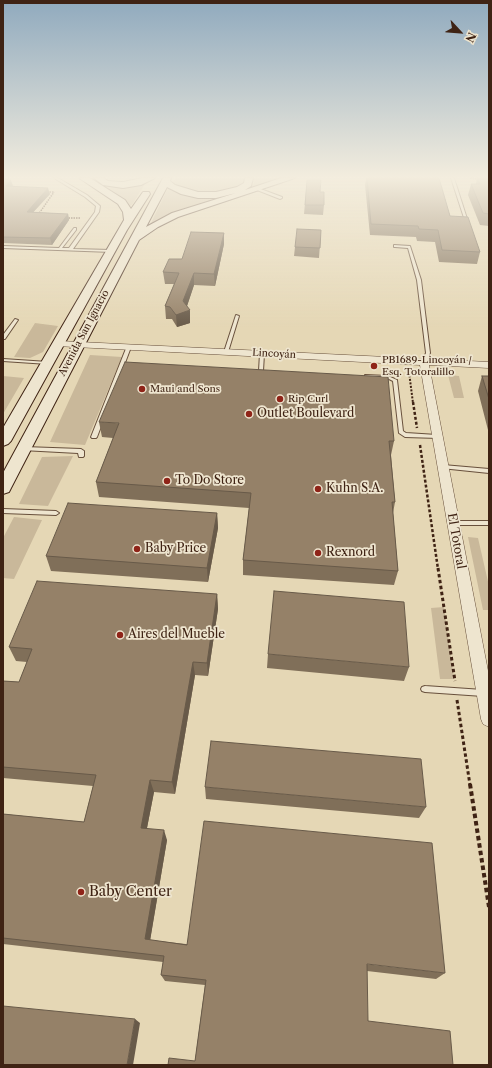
<!DOCTYPE html>
<meta charset="utf-8">
<style>
body{margin:0}
#map{position:relative;width:492px;height:1068px;overflow:hidden;background:#e5d7b5;font-family:"Libre Caslon Text",serif}
canvas{display:block}
.frame{position:absolute;inset:0;border:4px solid #3f2314;pointer-events:none}
.north{position:absolute;left:440px;top:12px;width:40px;height:40px;-webkit-text-stroke:3px #eee5cf;paint-order:stroke;rotate:116deg;font-size:11px;font-weight:700;line-height:16px;text-align:center;color:#3f2314}
.north::after{content:'';display:block;margin:auto;width:14px;height:18px;background:#3f2314;clip-path:polygon(50% 0,100% 100%,50% 72%,0 100%)}
</style>
<div id="map">
<canvas width="492" height="1068"></canvas>
<div class="frame"></div>
<div class="north">N</div>
</div>
<script>
const ctx = document.querySelector('canvas').getContext('2d');
ctx.lineJoin = 'round';
function paint(path, color) { ctx.fillStyle = color; ctx.fill(path, 'evenodd'); }
const toPath = rows => new Path2D(rows.map(r => 'M' + r).join(''));
function stroke(path, color, width, dash) { ctx.strokeStyle = color; ctx.lineWidth = width; ctx.lineCap = dash ? 'butt' : 'round'; ctx.setLineDash(dash || []); ctx.stroke(path); }
function label(font, color, halo, rows, align = 'center') {
  ctx.font = font + ' "Libre Caslon Text",serif'; ctx.lineWidth = 3.5; ctx.setLineDash([]); ctx.textBaseline = 'middle'; ctx.strokeStyle = halo; ctx.fillStyle = color; for (const [text, x, y, turn = 0] of rows) {
    ctx.save(); ctx.translate(x, y); ctx.rotate((+turn || 0) * Math.PI / 180); ctx.textAlign = isNaN(turn) ? turn : align; if (halo) ctx.strokeText(text, 0, 0); ctx.fillText(text, 0, 0); ctx.restore();
  }
}
const green = toPath([
 [87,178,93,178,101,183,108,185,145,184,132,205,130,206,126,201,110,191],
 [175,178,246,178,247,182,228,192,201,194,181,190,173,183],
 [253,178,287,178,150,225,168,188,187,195,228,195,248,189,254,183],
 [35,323,58,326,43,352,30,358,14,357],
 [90,355,122,357,85,445,50,442],
 [448,375,459,376,464,398,454,398],
 [3,376,24,378,3,414],
 [73,456,48,506,19,504,42,457],
 [14,517,42,520,14,579,3,578,3,538],
 [468,537,478,538,489,586,489,610,483,610],
 [444,607,454,679,440,679,431,608]
]);
const pathFar4 = toPath([
 [470,178,479,179],
 [3,184,9,178],
 [47,192,54,192],
 [38,215,54,192],
 [66,218,81,218]
]);
const pathFar3 = toPath([
 [409,372,413,403]
]);
const pathFar2 = toPath([
 [413,402,417,428],
 [420,445,438,569]
]);
const pathFar1 = toPath([
 [438,568,455,681],
 [457,700,470,785]
]);
const path = toPath([
 [470,784,489,907]
]);
const lane = toPath([
 [54,178,58,178,87,195,100,206,99,212,73,249,111,250,112,250,112,252,3,248,3,246,59,248,74,228,76,228,76,230,62,248,69,248,95,212,96,206,85,197,54,178],
 [451,178,454,178,469,225,466,224,451,178],
 [258,188,282,197,282,198,280,199,257,190,258,188],
 [394,245,410,246,421,280,430,353,426,363,422,363,422,362,426,353,417,280,408,248,395,247,394,247,394,245],
 [236,315,239,316,228,352,224,353,224,352,236,315],
 [15,319,18,320,5,339,3,339,3,335,15,319],
 [127,346,131,347,97,437,96,438,92,438,91,437,127,346],
 [260,353,264,354,263,371,261,372,259,371,260,353],
 [3,359,48,362,50,363,48,364,3,361,3,359],
 [365,375,388,376,397,380,403,431,406,433,437,435,440,437,439,438,405,437,399,433,393,381,387,378,367,377,365,377,365,375],
 [24,447,81,449,84,451,84,456,83,457,79,457,78,453,22,450,21,449,24,447],
 [443,465,489,469,489,473,441,468,440,467,441,466,443,465],
 [3,509,56,511,59,513,56,515,3,513,3,509],
 [451,521,489,521,489,525,453,525,450,523,451,521],
 [425,686,483,690,486,691,487,693,486,695,483,696,425,692,422,691,421,689,422,687,425,686]
]);
const street = toPath([
 [59,341,489,362,489,368,429,365,489,676,489,727,483,724,481,719,420,365,56,346,54,344,59,341]
]);
const secondary = toPath([
 [79,178,90,178,125,200,131,209,143,192,149,192,150,194,127,230,11,441,8,444,3,446,3,428,124,220,123,212,118,204,79,178],
 [94,178,104,178,108,181,123,182,142,178,155,178,141,185,123,188,103,185,94,178],
 [163,178,171,178,170,181,175,185,198,192,216,192,237,187,244,183,245,178,253,178,251,186,245,190,281,178,295,178,178,217,158,227,139,240,11,488,9,492,3,494,3,473,163,178],
 [167,187,181,194,198,198,216,198,236,193,172,213,146,227,167,187]
]);
const wall = toPath([
 [3,178,7,178,5,180,12,186,50,194,33,212,68,214,69,220,52,245,3,243],
 [366,178,439,178,450,216,480,252,477,264,439,262,435,242,417,241,416,237,370,235,365,185],
 [477,178,489,178,489,226,480,225,468,195,471,184,476,184],
 [307,180,320,192,324,205,323,215,304,214],
 [321,230,319,258,294,256,295,247],
 [224,233,224,244,215,286,194,285,187,306,190,323,177,327,172,319,166,319,165,306,174,284,165,284,163,272,182,259],
 [482,376,489,376,489,430,488,430,478,391],
 [99,422,394,441,391,455,395,502,393,513,398,571,394,585,243,575,243,560,249,508,99,497,96,482,113,438,102,437],
 [217,513,218,528,208,582,51,571,46,556],
 [217,594,218,609,208,676,195,675,175,794,154,792,147,828,167,840,150,940,445,973,436,979,367,971,195,1061,205,985,165,981,161,975,163,962,3,944,3,814,84,822,93,786,3,778,3,681,19,682,27,662,16,661,9,647],
 [268,654,409,667,404,681,267,668],
 [205,787,426,807,419,818,206,799]
]);
const shadedWall = toPath([
 [11,180,13,186,8,192,6,186],
 [48,188,50,194,28,218,27,212],
 [68,214,69,220,52,245,50,238],
 [224,233,224,244,215,286,214,274],
 [194,273,194,285,185,312,190,310,190,323,177,327,176,315,183,301],
 [217,513,218,528,208,582,207,568],
 [217,594,218,609,208,676,207,663],
 [193,662,195,675,175,794,172,782],
 [150,780,154,792,145,838,141,828],
 [164,830,167,840,149,947,145,939],
 [135,1019,140,1023,133,1065,127,1065]
]);
const building = toPath([
 [367,178,439,178,450,216,468,217,480,252,442,250,438,230,419,229,418,226,371,224,367,178],
 [477,178,489,178,489,214,483,213,471,184,480,184,477,178],
 [3,180,11,180,6,186,48,188,27,212,68,214,50,238,3,237,3,180],
 [307,180,321,180,320,192,324,192,324,205,305,205,307,180],
 [297,229,321,230,320,248,295,247,297,229],
 [191,232,224,233,214,274,194,273,183,301,190,310,176,315,170,307,165,306,179,273,163,272,169,259,182,259,191,232],
 [125,362,388,377,394,441,389,441,395,502,392,502,398,571,243,560,251,493,96,482,119,423,99,422,125,362],
 [482,376,489,376,489,399,482,376],
 [68,503,217,513,207,568,46,556,68,503],
 [37,581,217,594,207,663,193,662,172,782,150,780,141,828,164,830,145,939,187,945,204,821,432,843,445,973,367,964,368,1021,450,1031,453,1065,168,1065,169,1058,195,1061,206,980,161,975,164,956,3,938,3,814,84,822,96,775,3,767,3,681,19,682,32,649,9,647,37,581],
 [274,591,404,602,409,667,268,654,274,591],
 [211,741,421,759,426,807,205,787,211,741],
 [3,1006,135,1019,127,1065,3,1065,3,1006]
]);
const markers = [
 [374,366,4,"#8f2418"],
 [142,389,4,"#8f2418"],
 [280,399,4,"#8f2418"],
 [249,414,4,"#8f2418"],
 [167,481,4,"#8f2418"],
 [318,489,4,"#8f2418"],
 [137,549,4,"#8f2418"],
 [318,553,4,"#8f2418"],
 [120,635,4,"#8f2418"],
 [81,892,4,"#8f2418"]
];
const farStreetnames = [
 ["Avenida San Ignacio",84,333,-62],
 ["Lincoyán",274,354,3]
];
const farPoinames = [
 ["PB1689-Lincoyán /",382,360],
 ["Esq. Totoralillo",382,372],
 ["Maui and Sons",150,389],
 ["Rip Curl",288,399]
];
const poiNames = [
 ["Outlet Boulevard",257,414],
 ["To Do Store",175,481],
 ["Kuhn S.A.",326,489],
 ["Baby Price",145,549],
 ["Rexnord",326,553],
 ["Aires del Mueble",128,635]
];
const streetNames = [
 ["El Totoral",456,541,80]
];
const nearPoinames = [
 ["Baby Center",89,892]
];
paint(green, '#c9b89a');
stroke(lane, '#68503c', 2);
stroke(street, '#68503c', 1);
stroke(secondary, '#3f2314', 2);
stroke(pathFar4, '#3f2314', 1.5, [1.5, 1]);
stroke(pathFar3, '#3f2314', 2, [2, 1.5]);
stroke(pathFar2, '#3f2314', 2.5, [3, 2]);
stroke(pathFar1, '#3f2314', 3, [3.5, 2.5]);
stroke(path, '#3f2314', 4, [4.5, 3]);
paint(lane, '#eee5cf');
paint(street, '#eee5cf');
paint(secondary, '#eee5cf');
paint(wall, '#806f59');
paint(shadedWall, '#685a49');
paint(building, '#958168');
stroke(building, '#685a49', 1);
const sky = ctx.createLinearGradient(0, 0, 0, 328);
sky.addColorStop(0, '#90aabe');
sky.addColorStop(0.54, '#f3edde');
sky.addColorStop(1, '#f3edde00');
ctx.fillStyle = sky;
ctx.fillRect(0, 0, 492, 328);
for (const [x, y, r, color] of markers) { const dot = new Path2D(); dot.arc(x, y, r, 0, 2 * Math.PI); ctx.fillStyle = color; ctx.fill(dot); stroke(dot, '#eee5cf', 1.5); }
label('10px', '#3f2314', '#eee5cf', farStreetnames);
label('10px', '#3f2314', '#eee5cf', farPoinames, 'left');
label('12px', '#3f2314', '#eee5cf', poiNames, 'left');
label('12px', '#3f2314', '#eee5cf', streetNames);
label('14px', '#3f2314', '#eee5cf', nearPoinames, 'left');
</script>
